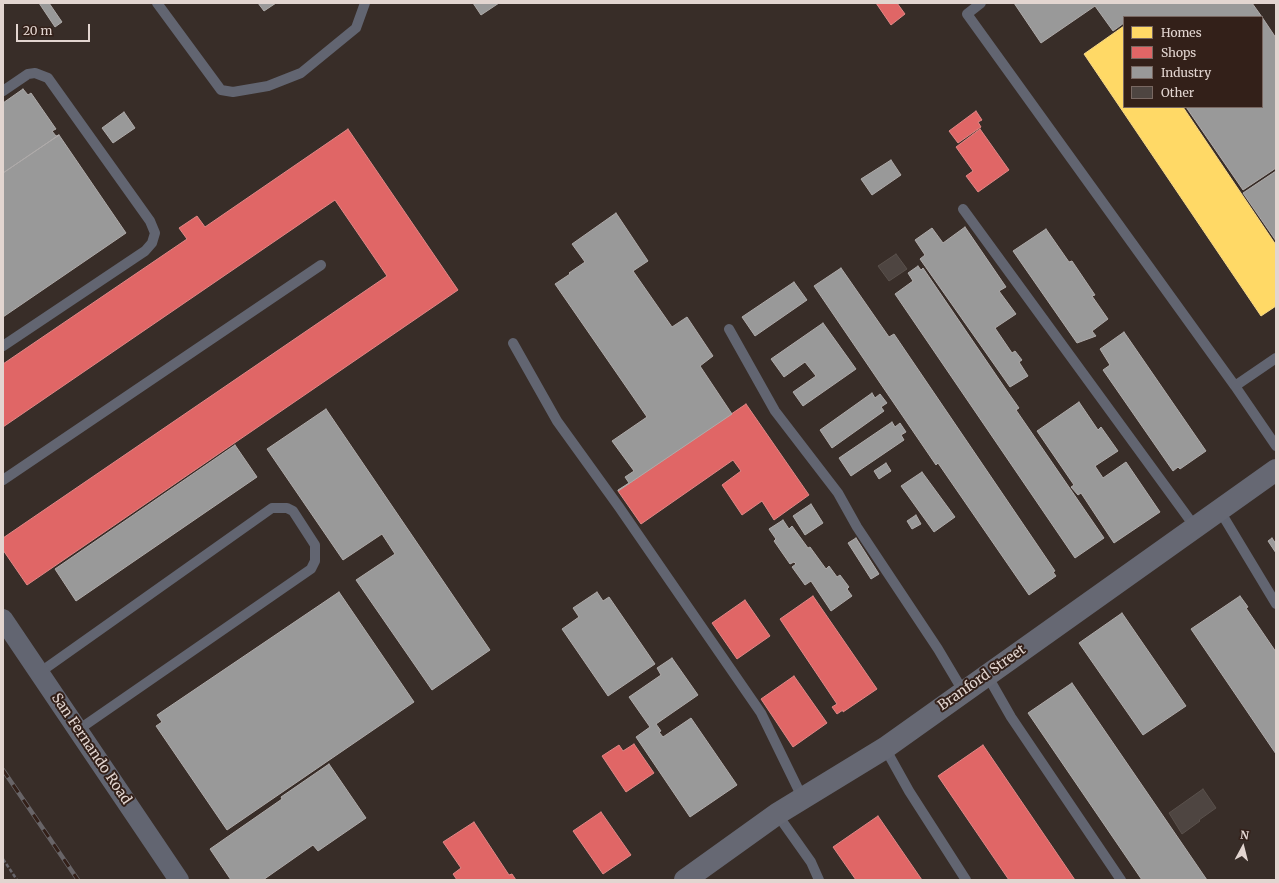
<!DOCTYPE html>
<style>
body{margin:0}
#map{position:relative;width:1279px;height:883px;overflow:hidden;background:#382d28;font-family:Merriweather,serif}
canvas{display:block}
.frame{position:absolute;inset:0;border:4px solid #e2d5d0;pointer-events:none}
.legend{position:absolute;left:1123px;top:16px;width:140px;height:92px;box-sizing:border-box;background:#332019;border:1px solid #796862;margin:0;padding:5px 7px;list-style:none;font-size:12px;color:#e2d5d0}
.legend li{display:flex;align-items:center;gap:8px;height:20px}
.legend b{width:20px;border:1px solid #796862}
.north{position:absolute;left:1223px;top:827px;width:40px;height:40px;-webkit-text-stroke:3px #332019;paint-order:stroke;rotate:7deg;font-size:11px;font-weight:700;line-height:16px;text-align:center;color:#e2d5d0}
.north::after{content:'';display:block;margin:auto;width:14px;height:18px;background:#e2d5d0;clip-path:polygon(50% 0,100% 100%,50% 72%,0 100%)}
.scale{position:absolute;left:16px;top:24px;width:74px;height:18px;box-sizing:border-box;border:2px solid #e2d5d0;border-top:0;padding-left:5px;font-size:12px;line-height:14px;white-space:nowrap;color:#e2d5d0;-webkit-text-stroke:3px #332019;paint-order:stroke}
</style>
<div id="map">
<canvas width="1279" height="883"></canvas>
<div class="frame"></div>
<ul class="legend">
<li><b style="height:11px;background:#ffd966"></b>Homes</li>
<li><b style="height:11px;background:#e06666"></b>Shops</li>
<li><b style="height:11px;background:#999"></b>Industry</li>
<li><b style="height:11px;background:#4e4541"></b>Other</li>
</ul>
<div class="north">N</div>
<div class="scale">20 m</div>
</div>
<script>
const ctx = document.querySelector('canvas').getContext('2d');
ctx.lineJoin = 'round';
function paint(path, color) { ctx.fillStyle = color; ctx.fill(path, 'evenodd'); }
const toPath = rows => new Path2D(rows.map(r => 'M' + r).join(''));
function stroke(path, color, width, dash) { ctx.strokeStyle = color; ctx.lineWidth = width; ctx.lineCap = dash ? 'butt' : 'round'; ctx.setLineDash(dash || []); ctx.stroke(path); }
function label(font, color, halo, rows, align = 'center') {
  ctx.font = font + ' Merriweather,serif'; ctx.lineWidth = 4; ctx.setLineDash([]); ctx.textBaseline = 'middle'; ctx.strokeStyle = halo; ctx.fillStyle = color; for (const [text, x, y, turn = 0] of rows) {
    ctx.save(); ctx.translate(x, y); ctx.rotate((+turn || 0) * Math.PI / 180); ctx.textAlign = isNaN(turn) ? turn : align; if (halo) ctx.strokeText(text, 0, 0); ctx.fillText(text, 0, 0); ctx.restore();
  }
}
const homes = toPath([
 [1124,26,1124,107,1183,107,1276,245,1276,306,1261,316,1084,54,1124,26]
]);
const shops = toPath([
 [876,3,897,3,905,14,891,25,876,3],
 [976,111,982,120,978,122,981,127,958,143,949,131,976,111],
 [348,129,458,290,27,585,3,550,3,538,387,276,335,200,3,427,3,364,187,239,179,228,197,216,205,227,348,129],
 [980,129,1009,170,978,192,966,176,973,171,956,147,980,129],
 [746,404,809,495,774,520,762,501,742,515,722,485,741,471,733,460,641,524,618,491,746,404],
 [813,596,877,689,843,712,843,710,837,714,832,707,837,704,780,619,813,596],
 [745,600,770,636,737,659,712,623,745,600],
 [794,676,827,723,793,747,761,699,794,676],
 [634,744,654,773,626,792,602,756,619,745,623,751,634,744],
 [983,745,1075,880,1009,880,938,776,983,745],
 [601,812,631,855,603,874,573,831,601,812],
 [878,816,922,880,856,880,833,847,878,816],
 [474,822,509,875,512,874,516,880,457,880,453,874,461,868,443,842,474,822]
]);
const industry = toPath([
 [39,3,49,3,62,22,55,27,39,3],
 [258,3,276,3,264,11,258,3],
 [473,3,499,3,481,15,473,3],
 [1014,3,1252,3,1262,17,1124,17,1124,23,1113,31,1095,6,1041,43,1014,3],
 [1262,17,1276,38,1276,168,1243,190,1186,107,1262,107,1262,17],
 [23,89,28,95,31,93,56,129,52,131,56,136,59,135,3,173,3,103,23,89],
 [124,112,135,128,113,143,102,128,124,112],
 [59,135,126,233,3,317,3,173,59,135],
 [891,160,901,175,872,195,861,179,891,160],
 [1276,171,1276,241,1243,193,1276,171],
 [616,213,648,261,633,271,672,327,687,317,713,356,700,366,732,414,618,491,618,490,629,483,625,477,634,471,612,441,647,417,555,284,570,274,569,273,585,262,572,244,616,213],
 [965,227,1006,287,999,291,1016,314,995,328,1012,353,1015,351,1022,360,1019,362,1028,376,1010,387,920,259,925,255,915,240,932,228,943,243,965,227],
 [1046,229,1069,262,1072,261,1095,295,1092,296,1108,319,1092,331,1096,336,1077,343,1013,251,1046,229],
 [918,266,921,270,923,268,1007,391,1019,408,1016,410,1104,538,1075,558,895,294,913,281,908,273,918,266],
 [841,268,889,337,894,334,1055,571,1053,572,1056,576,1029,595,938,463,936,465,814,286,841,268],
 [794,282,807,300,755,336,742,317,794,282],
 [823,323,856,369,803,406,793,392,816,376,805,362,784,377,771,359,823,323],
 [1124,332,1206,451,1180,469,1178,467,1173,471,1103,370,1110,365,1100,349,1124,332],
 [872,393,875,398,880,394,887,403,881,407,884,411,832,448,820,430,872,393],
 [1079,402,1098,430,1101,427,1118,451,1095,466,1103,478,1126,462,1160,512,1114,543,1081,493,1078,495,1071,487,1074,485,1037,431,1079,402],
 [326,409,490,650,432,690,356,580,395,554,382,534,343,560,267,449,326,409],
 [892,422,895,427,900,423,906,432,901,435,904,440,851,476,839,458,892,422],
 [235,445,257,477,76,601,55,569,235,445],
 [886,463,891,471,879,479,874,471,886,463],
 [922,472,955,517,934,532,901,486,922,472],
 [811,504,823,523,805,535,793,516,811,504],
 [916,515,921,524,912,529,907,521,916,515],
 [783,520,789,529,792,526,808,548,810,547,826,569,829,566,837,577,840,575,849,587,847,589,852,596,831,611,811,581,805,585,792,567,796,564,794,562,790,564,774,541,776,539,769,529,783,520],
 [856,538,879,574,871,579,848,543,856,538],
 [1272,538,1276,544,1276,553,1268,541,1272,538],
 [339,592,414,702,227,830,156,726,162,722,157,715,339,592],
 [597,592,603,601,609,597,655,664,608,696,562,629,579,617,573,608,597,592],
 [1240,596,1248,607,1246,608,1276,652,1276,754,1191,629,1240,596],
 [1122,613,1186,706,1143,735,1079,643,1122,613],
 [672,658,698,695,656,724,661,731,659,732,663,737,691,718,737,785,690,817,636,737,650,727,629,697,661,675,657,668,672,658],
 [1072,683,1207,880,1142,880,1028,713,1072,683],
 [329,764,366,818,318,851,313,845,263,880,231,880,210,849,282,799,281,797,329,764]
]);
const building = toPath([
 [896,254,907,269,889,281,878,266,896,254],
 [1203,789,1216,808,1199,820,1200,821,1182,834,1169,813,1203,789]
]);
const path = toPath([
 [3,859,17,880]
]);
const lane = toPath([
 [157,3,221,90,233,92,268,86,301,73,356,28,365,3],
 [981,3,967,14,1235,386,1276,446],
 [3,91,28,74,35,73,48,78,150,221,155,233,152,243,145,251,3,346],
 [963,209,1195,527],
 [729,329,775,411,838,493,857,527,938,649,963,691],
 [513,343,557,421,619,507,761,713,803,799],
 [1235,386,1276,358],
 [3,480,321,265],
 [1220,511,1276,604],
 [39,673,272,508,287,508,293,511,315,545,315,561,311,569,78,730],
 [987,675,1011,717,1121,880],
 [885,748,909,791,966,880],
 [777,814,811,862,819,880]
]);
const street = toPath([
 [3,619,179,880]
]);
const secondary = toPath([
 [685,880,777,814,885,748,1276,470]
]);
const rail = toPath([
 [3,770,78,880]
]);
const streetNames = [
 ["Branford Street",982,678,-35],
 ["San Fernando Road",91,749,56]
];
paint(homes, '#ffd966');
stroke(homes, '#f6d886', 1);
paint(shops, '#e06666');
stroke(shops, '#e18786', 1);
paint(industry, '#999');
stroke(industry, '#afabaa', 1);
paint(building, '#4e4541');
stroke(building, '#5a514c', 1);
stroke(path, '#67656a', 2.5, [4, 2]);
stroke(lane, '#626571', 10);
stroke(street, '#626571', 20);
stroke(secondary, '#666873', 22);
stroke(rail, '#686467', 4.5);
stroke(rail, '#332019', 3, [9]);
label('14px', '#e2d5d0', '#332019', streetNames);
</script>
